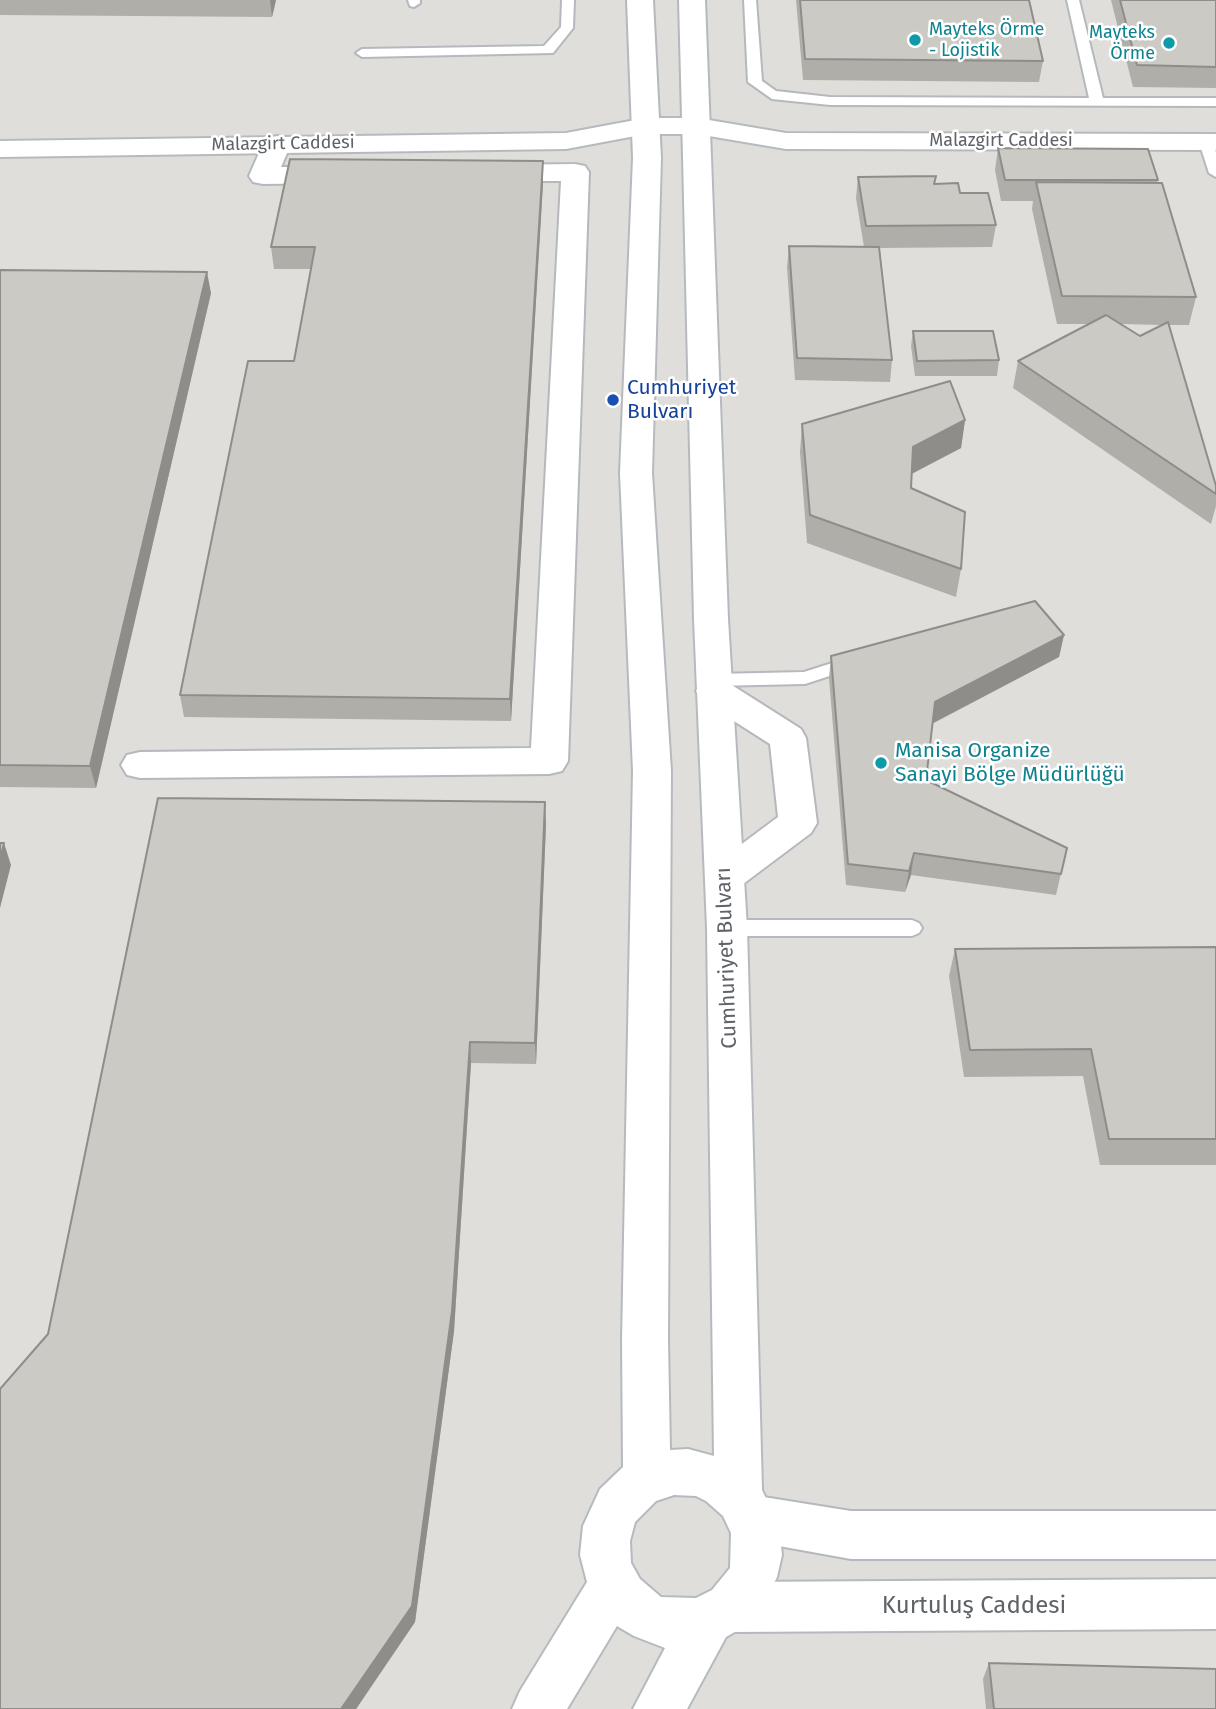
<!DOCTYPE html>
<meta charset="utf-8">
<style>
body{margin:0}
canvas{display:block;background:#f1efe8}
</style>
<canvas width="1216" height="1709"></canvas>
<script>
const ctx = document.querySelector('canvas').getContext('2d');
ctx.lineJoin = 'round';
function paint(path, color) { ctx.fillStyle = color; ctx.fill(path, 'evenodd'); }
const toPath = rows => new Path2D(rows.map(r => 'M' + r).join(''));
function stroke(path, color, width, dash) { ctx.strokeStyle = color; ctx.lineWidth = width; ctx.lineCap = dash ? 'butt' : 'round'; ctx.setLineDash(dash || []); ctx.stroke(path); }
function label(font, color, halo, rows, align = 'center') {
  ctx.font = font + ' "Fira Sans",sans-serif'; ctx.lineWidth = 5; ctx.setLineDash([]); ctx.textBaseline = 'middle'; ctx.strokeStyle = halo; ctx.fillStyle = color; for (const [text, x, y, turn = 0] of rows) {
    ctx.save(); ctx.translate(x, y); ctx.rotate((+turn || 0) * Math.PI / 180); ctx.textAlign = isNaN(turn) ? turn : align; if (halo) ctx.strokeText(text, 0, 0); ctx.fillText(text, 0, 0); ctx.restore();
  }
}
const industrial = toPath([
 [0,0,1216,0,1216,1709,0,1709]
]);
const service = toPath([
 [408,0,420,0,420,3,414,7,410,6,408,0],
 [562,0,574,0,573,28,553,53,362,57,356,53,362,49,544,46,561,27,562,0],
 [744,0,756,0,762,81,776,91,830,97,1089,98,1067,0,1079,0,1103,98,1216,98,1216,106,830,105,772,99,748,82,744,0],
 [1206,138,1211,139,1216,152,1216,177,1209,173,1199,142,1206,138],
 [854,656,860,658,863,662,860,666,805,684,714,686,708,684,705,680,708,676,714,674,804,672,854,656],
 [727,920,912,920,919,923,922,928,919,933,912,936,727,936,720,933,717,928,720,923,727,920]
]);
const minor = toPath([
 [277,136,287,138,291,144,281,167,339,167,349,169,353,175,349,181,339,183,263,184,253,182,249,176,263,144,267,138,277,136],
 [575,164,585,166,589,172,568,761,562,771,549,774,140,778,127,775,121,765,127,755,140,752,531,748,561,181,490,181,480,179,476,173,480,167,490,165,575,164],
 [714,678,727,682,801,729,806,738,817,823,811,833,739,887,725,892,711,887,706,877,711,867,778,817,770,744,701,700,696,691,701,682,714,678]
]);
const tertiary = toPath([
 [627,0,653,0,661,158,657,164,647,166,637,164,633,158,627,0],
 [679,0,705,0,711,157,707,163,697,165,687,163,683,157,679,0],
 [751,1495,851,1511,1216,1511,1216,1559,851,1559,751,1541,734,1535,727,1518,734,1501,751,1495],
 [1216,1579,1216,1629,732,1632,714,1625,707,1607,714,1589,732,1582,1216,1579]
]);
const secondary = toPath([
 [646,118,697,118,786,133,1216,134,1216,150,786,149,697,134,646,134,566,149,0,157,0,141,566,133,646,118],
 [697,149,707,151,711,157,728,619,747,928,762,1490,779,1526,782,1555,777,1577,762,1608,747,1625,726,1637,687,1709,633,1709,665,1648,634,1636,617,1626,567,1709,512,1709,520,1691,587,1582,580,1555,583,1526,600,1489,623,1467,622,1340,633,771,620,473,633,158,637,152,647,150,657,152,661,158,652,473,671,771,668,1340,670,1450,688,1449,714,1456,707,928,694,619,683,157,687,151,697,149],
 [674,1495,696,1496,706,1501,723,1516,731,1533,730,1568,712,1590,696,1598,661,1597,640,1579,631,1563,630,1541,635,1522,656,1501,674,1495]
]);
const wall = toPath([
 [0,0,276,0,272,17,0,15],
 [796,0,1029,0,1043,61,1039,82,803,80],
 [1111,0,1216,0,1216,88,1133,87],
 [998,148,1158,180,1157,183,1196,297,1189,325,1169,325,1216,486,1216,506,1211,524,1013,388,1018,361,1089,324,1057,324,1032,209,1033,201,1001,201,995,170],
 [1121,324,1163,325,1140,336],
 [543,161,543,183,511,721,184,717,180,695,294,361,311,269,274,269,271,247],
 [858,177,935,184,960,193,996,225,992,247,879,248,892,360,890,382,795,380,787,267,789,246,864,247,856,198],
 [0,270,211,293,96,788,0,787],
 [913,331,999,360,997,376,915,376,911,346],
 [965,420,961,448,912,474,911,488,961,569,956,597,807,543,800,452,802,424],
 [1064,635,1059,657,932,724,926,780,1067,848,1056,895,911,875,905,892,846,885,829,678,831,656],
 [546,824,536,1064,471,1063,454,1331,415,1622,356,1709,0,1709],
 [1216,947,1216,1165,1100,1165,1083,1076,964,1077,949,976,955,949],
 [989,1663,1216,1709,986,1709,983,1679]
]);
const shadedWall = toPath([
 [270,0,276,0,272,17],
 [543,161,543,183,511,721,510,699],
 [207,272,211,293,96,788,90,766],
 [965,420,961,448,909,475,913,447],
 [1064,635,1059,657,931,724,935,702],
 [545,802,546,824,536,1064,535,1043],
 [4,843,11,865,0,908,0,859],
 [914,853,911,875,905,892,909,871],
 [470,1042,471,1063,454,1331,415,1622,356,1709,341,1709]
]);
const building = toPath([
 [800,0,1029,0,1043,61,805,59,800,0],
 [1120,0,1216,0,1216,67,1137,65,1120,0],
 [998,148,1148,149,1158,180,1005,180,998,148],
 [290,159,543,161,510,699,180,695,248,361,294,361,315,247,271,247,290,159],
 [936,176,934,184,958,183,960,193,988,193,996,225,866,226,858,177,936,176],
 [1036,182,1162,183,1196,297,1062,296,1036,182],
 [789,246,879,247,892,360,797,358,789,246],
 [0,270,207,272,90,766,0,765,0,270],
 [1106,315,1140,336,1168,322,1216,486,1216,494,1018,361,1106,315],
 [913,331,993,331,999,360,917,361,913,331],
 [950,381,965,420,913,447,911,488,965,512,961,569,810,515,802,424,950,381],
 [1035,601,1064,635,935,702,926,780,1067,848,1061,874,914,853,909,871,848,864,831,656,1035,601],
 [158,798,545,802,535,1043,470,1042,452,1311,412,1606,341,1709,0,1709,0,1389,48,1334,158,798],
 [0,843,4,843,0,859,0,843],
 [1216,947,1216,1139,1109,1139,1091,1049,970,1050,955,949,1216,947],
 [989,1663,1216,1669,1216,1709,994,1709,989,1663]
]);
const markers = [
 [915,40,7,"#0f9aa8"],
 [1169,43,7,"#0f9aa8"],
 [613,400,7,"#1a4fb4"],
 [881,763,7,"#0f9aa8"]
];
const farCulturenames = [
 ["Mayteks Örme",929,30],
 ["- Lojistik",929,51],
 ["Mayteks",1155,33,"right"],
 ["Örme",1155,54,"right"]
];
const farStreetnames = [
 ["Malazgirt Caddesi",1001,141],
 ["Malazgirt Caddesi",283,144,-1]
];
const transitNames = [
 ["Cumhuriyet",627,388],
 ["Bulvarı",627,412]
];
const cultureNames = [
 ["Manisa Organize",895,751],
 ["Sanayi Bölge Müdürlüğü",895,775]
];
const streetNames = [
 ["Cumhuriyet Bulvarı",727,958,-92]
];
const nearStreetnames = [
 ["Kurtuluş Caddesi",974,1606]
];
paint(industrial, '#e0deda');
stroke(service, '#b5b8bc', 4);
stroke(minor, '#b5b8bc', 4);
stroke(tertiary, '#b5b8bc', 4);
stroke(secondary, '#b6babf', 4);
paint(service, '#fff');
paint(minor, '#fff');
paint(tertiary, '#fff');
paint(secondary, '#fff');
paint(wall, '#afaea9');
paint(shadedWall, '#8f8d8a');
paint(building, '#cccac5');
stroke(building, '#8f8d8a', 2);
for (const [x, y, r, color] of markers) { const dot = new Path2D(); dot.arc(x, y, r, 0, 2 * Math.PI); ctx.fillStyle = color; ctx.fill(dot); stroke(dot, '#fff', 2.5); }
label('18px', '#0d838f', '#fff', farCulturenames, 'left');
label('18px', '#5f6368', '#fff', farStreetnames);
label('21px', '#164399', '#fff', transitNames, 'left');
label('21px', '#0d838f', '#fff', cultureNames, 'left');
label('21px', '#5f6368', '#fff', streetNames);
label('24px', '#5f6368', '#fff', nearStreetnames);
</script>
